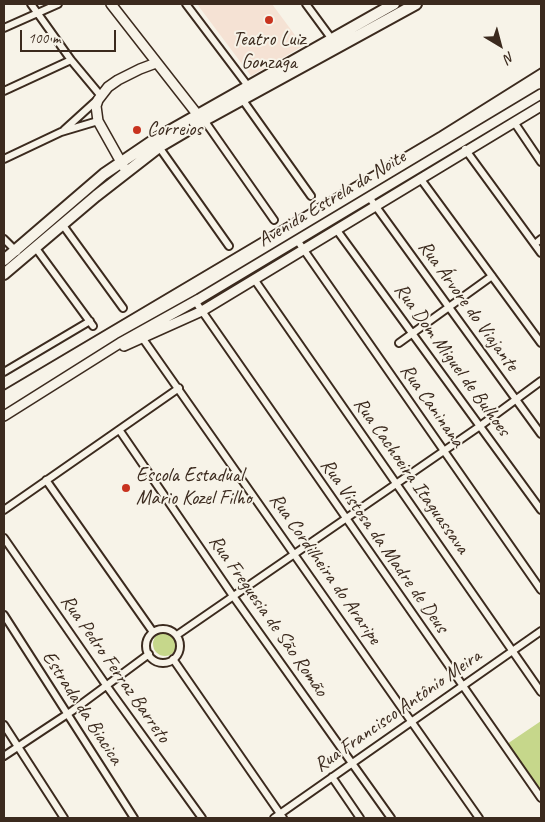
<!DOCTYPE html>
<meta charset="utf-8">
<style>
body{margin:0}
#map{position:relative;width:545px;height:822px;overflow:hidden;background:#f7f3e8;font-family:Caveat,sans-serif}
canvas{display:block}
.frame{position:absolute;inset:0;border:5px solid #3b2a1e;pointer-events:none}
.north{position:absolute;left:475px;top:20px;width:50px;height:50px;-webkit-text-stroke:4px #f7f3e8;paint-order:stroke;rotate:143deg;font-size:14px;font-weight:700;line-height:20px;text-align:center;color:#3b2a1e}
.north::after{content:'';display:block;margin:auto;width:18px;height:22px;background:#3b2a1e;clip-path:polygon(50% 0,100% 100%,50% 72%,0 100%)}
.scale{position:absolute;left:20px;top:30px;width:96px;height:22px;box-sizing:border-box;border:2px solid #3b2a1e;border-top:0;padding-left:6px;font-size:15px;line-height:18px;white-space:nowrap;color:#3b2a1e;-webkit-text-stroke:4px #f7f3e8;paint-order:stroke}
</style>
<div id="map">
<canvas width="545" height="822"></canvas>
<div class="frame"></div>
<div class="north">N</div>
<div class="scale">100 m</div>
</div>
<script>
const ctx = document.querySelector('canvas').getContext('2d');
ctx.lineJoin = 'round';
function paint(path, color) { ctx.fillStyle = color; ctx.fill(path, 'evenodd'); }
const toPath = rows => new Path2D(rows.map(r => 'M' + r).join(''));
function stroke(path, color, width, dash) { ctx.strokeStyle = color; ctx.lineWidth = width; ctx.lineCap = dash ? 'butt' : 'round'; ctx.setLineDash(dash || []); ctx.stroke(path); }
function label(font, color, halo, rows, align = 'center') {
  ctx.font = font + ' Caveat,sans-serif'; ctx.lineWidth = 4; ctx.setLineDash([]); ctx.textBaseline = 'middle'; ctx.strokeStyle = halo; ctx.fillStyle = color; for (const [text, x, y, turn = 0] of rows) {
    ctx.save(); ctx.translate(x, y); ctx.rotate((+turn || 0) * Math.PI / 180); ctx.textAlign = isNaN(turn) ? turn : align; if (halo) ctx.strokeText(text, 0, 0); ctx.fillText(text, 0, 0); ctx.restore();
  }
}
const built = toPath([
 [197,4,272,4,303,46,251,76]
]);
const green = toPath([
 '153 644a12 12 0 1 1 24 0a12 12 0 1 1-24 0Z',
 [541,721,541,794,507,744]
]);
const street = toPath([
 [31,4,71,60,101,96],
 [186,4,248,86],
 [306,4,334,42],
 [4,28,58,4],
 [4,91,71,60],
 [242,99,311,196],
 [204,120,274,220],
 [514,122,541,162],
 [64,130,97,100],
 [159,147,229,246],
 [465,149,541,253],
 [4,159,61,132,98,121],
 [420,178,541,343],
 [369,197,541,434],
 [62,224,123,308],
 [336,229,541,510],
 [4,239,17,252],
 [297,240,541,590],
 [535,244,541,239],
 [35,247,93,326],
 [254,279,541,692],
 [195,301,541,798],
 [141,336,479,818],
 [399,343,492,276],
 [4,372,90,321],
 [120,431,233,596,391,818],
 [46,480,153,632],
 [4,510,179,388],
 [4,538,106,685,202,818],
 [4,615,134,818],
 '146 646a17 17 0 1 1 34 0a17 17 0 1 1-34 0Z',
 [177,635,480,426,541,381],
 [173,659,283,818],
 [4,725,64,818],
 [4,756,72,711,149,654],
 [332,777,360,818],
 [274,818,541,631]
]);
const secondary = toPath([
 [111,4,197,114],
 [126,171,98,121,96,106,98,100,108,87,118,80,140,69,156,63],
 [124,346,202,311,541,106],
 [4,416,120,343,199,299,541,94]
]);
const primary = toPath([
 [4,260,104,174,157,138,394,4],
 [4,274,96,196,159,147,210,117,416,4]
]);
const rail = toPath([
 [4,390,439,132,541,68]
]);
const markers = [
 [269,20,5,"#c8321e"],
 [137,130,5,"#c8321e"],
 [126,488,5,"#c8321e"]
];
const poiNames = [
 ["Teatro Luiz",269,40,"center"],
 ["Gonzaga",269,63,"center"],
 ["Correios",147,130],
 ["Escola Estadual",136,476],
 ["Mario Kozel Filho",136,499]
];
const streetNames = [
 ["Avenida Estrela da Noite",332,199,-31],
 ["Rua Árvore do Viajante",468,306,54],
 ["Rua Dom Miguel de Bulhoes",452,360,54],
 ["Rua Caninana",432,406,55],
 ["Rua Cachoeira Itaguassava",411,476,55],
 ["Rua Vistosa da Madre de Deus",384,546,55],
 ["Rua Cordilheira do Araripe",325,569,55],
 ["Rua Freguesia de São Romão",268,616,55],
 ["Rua Pedro Ferraz Barreto",115,669,55],
 ["Estrada da Biacica",82,708,57],
 ["Rua Francisco Antônio Meira",398,711,-35]
];
paint(built, '#f5e2d4');
paint(green, '#c6d78b');
stroke(street, '#3b2a1e', 10);
stroke(secondary, '#3b2a1e', 12);
stroke(primary, '#3b2a1e', 14);
stroke(street, '#f7f3e8', 6);
stroke(secondary, '#f7f3e8', 9);
stroke(primary, '#f7f3e8', 10);
stroke(rail, '#3b2a1e', 2);
for (const [x, y, r, color] of markers) { const dot = new Path2D(); dot.arc(x, y, r, 0, 2 * Math.PI); ctx.fillStyle = color; ctx.fill(dot); stroke(dot, '#f7f3e8', 2); }
label('20px', '#3b2a1e', '#f7f3e8', poiNames, 'left');
label('20px', '#3b2a1e', '#f7f3e8', streetNames);
</script>
